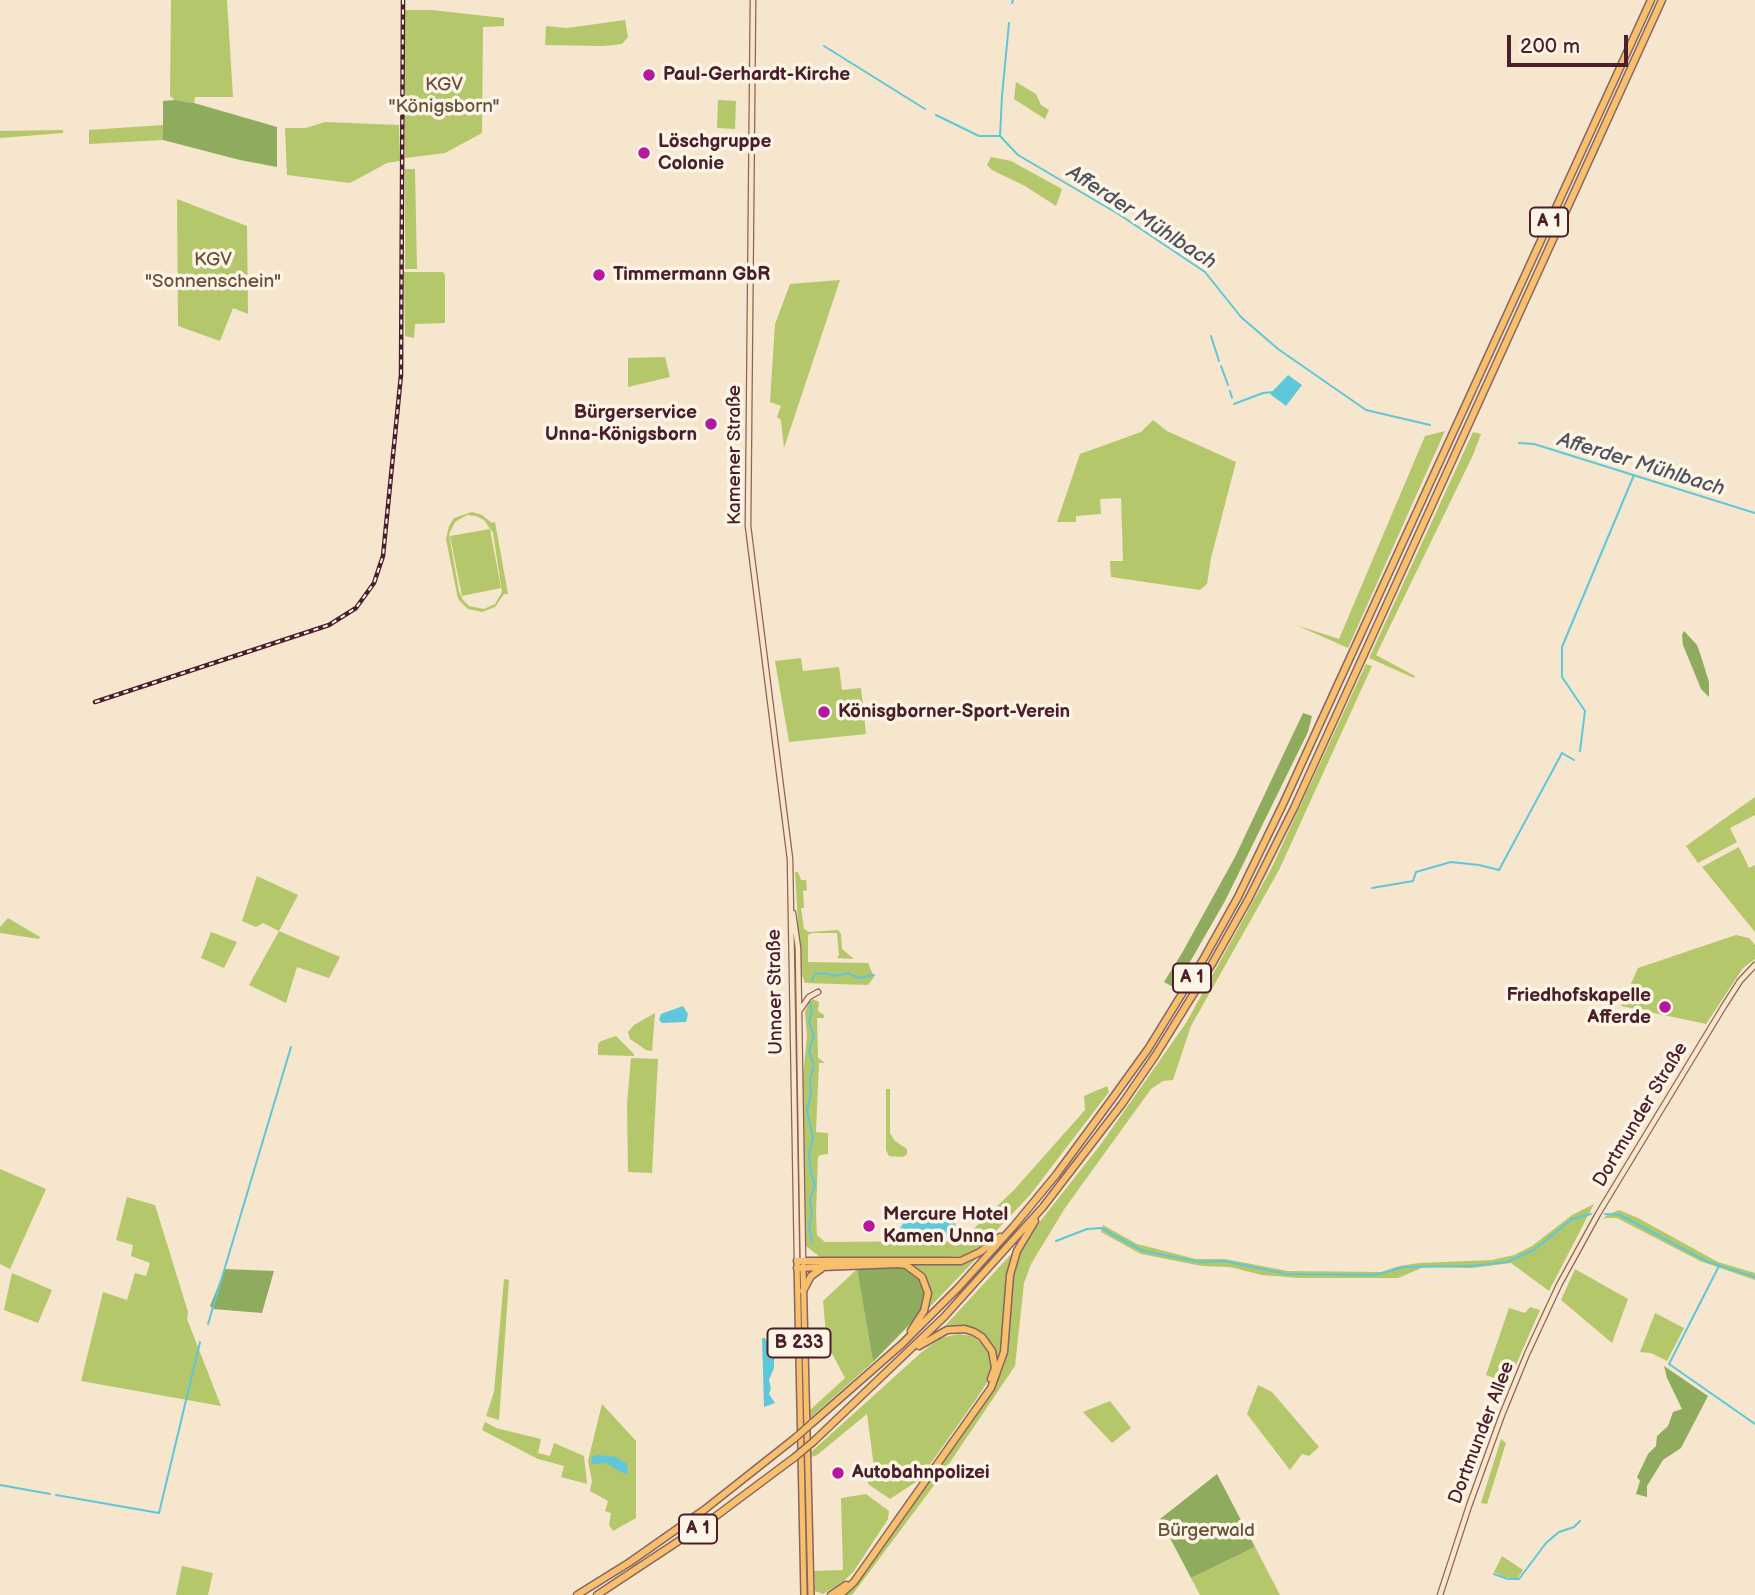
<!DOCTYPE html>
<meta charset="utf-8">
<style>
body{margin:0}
#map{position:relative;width:1755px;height:1595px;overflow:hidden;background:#f6e6cd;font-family:"Balsamiq Sans",sans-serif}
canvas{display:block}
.scale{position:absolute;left:1507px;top:35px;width:121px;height:32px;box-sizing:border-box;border:4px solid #4a1f2b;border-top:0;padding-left:9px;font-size:21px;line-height:24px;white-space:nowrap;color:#4a1f2b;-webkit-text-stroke:5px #fcf5e5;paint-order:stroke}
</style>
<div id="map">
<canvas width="1755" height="1595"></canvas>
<div class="scale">200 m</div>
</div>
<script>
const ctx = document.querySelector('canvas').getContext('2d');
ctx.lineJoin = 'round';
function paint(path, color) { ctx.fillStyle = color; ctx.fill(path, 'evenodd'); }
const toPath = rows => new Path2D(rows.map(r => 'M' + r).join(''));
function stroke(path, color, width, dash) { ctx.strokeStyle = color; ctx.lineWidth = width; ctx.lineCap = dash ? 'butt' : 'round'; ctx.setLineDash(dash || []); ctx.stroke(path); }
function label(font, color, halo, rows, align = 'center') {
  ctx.font = font + ' "Balsamiq Sans",sans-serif'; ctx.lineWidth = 7; ctx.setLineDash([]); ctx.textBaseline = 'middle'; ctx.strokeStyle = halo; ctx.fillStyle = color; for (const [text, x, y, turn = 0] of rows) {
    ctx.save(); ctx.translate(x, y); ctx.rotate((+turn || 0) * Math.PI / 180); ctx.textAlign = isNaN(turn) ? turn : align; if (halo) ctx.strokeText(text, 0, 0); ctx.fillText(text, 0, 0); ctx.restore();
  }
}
const green = toPath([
 [171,0,227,0,233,97,195,97,194,103,175,100,170,96],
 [405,10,432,10,504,18,504,26,483,27,482,133,445,153,405,158],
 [625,20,628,37,622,44,603,46,545,45,546,26,567,28],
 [1016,82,1036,94,1041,105,1049,110,1045,119,1014,99],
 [718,100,736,101,735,129,717,128],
 [325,122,399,125,400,161,387,163,350,183,287,175,285,128,306,128],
 [163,125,163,140,89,144,89,130],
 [63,130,63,133,0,138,0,131],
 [991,157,1011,161,1062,189,1056,206,1025,186,992,170,987,165],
 [405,169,415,169,417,269,405,269],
 [177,199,247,226,248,314,233,308,220,341,178,326],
 [404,272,443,272,445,275,445,323,415,324,414,338,405,336],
 [840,280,784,448,781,420,777,417,781,406,770,402,775,324,790,284],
 [665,357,670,377,628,387,628,358],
 [1153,420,1167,431,1236,462,1211,558,1207,584,1200,590,1111,577,1110,561,1123,561,1121,498,1100,499,1101,514,1076,516,1076,522,1057,522,1080,454,1141,432],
 [1445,431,1348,648,1296,625,1339,639,1425,436],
 [1473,432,1481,434,1473,455,1376,655,1415,676,1414,678,1369,658],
 [472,512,482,515,492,523,495,522,508,594,504,594,495,607,482,612,468,609,458,599,446,539,449,526,454,518],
 [467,515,476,516,484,520,493,533,502,592,495,604,484,609,469,606,463,600,459,591,449,534,455,522],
 [490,529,501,588,462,596,450,536],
 [801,658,803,671,839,667,842,690,861,688,866,734,789,742,775,661],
 [1366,664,1372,666,1279,870,1191,1026,1173,1080,1163,1081,1151,1089,1065,1208,1031,1264,1024,1283,1015,1366,938,1480,852,1595,846,1595,992,1390,1004,1366,1014,1275,1020,1253,1031,1233,1101,1144,1186,1023,1272,867],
 [1755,797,1755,815,1730,828,1737,842,1698,863,1686,846],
 [1739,847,1749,868,1755,865,1755,932,1702,867],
 [795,872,798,872,801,880,806,880,807,890,803,891,804,908,801,908,804,929,809,932,838,930,841,934,842,949,854,959,837,958,839,955,837,933,812,933,808,935,808,962,868,963,874,977,868,985,805,983,801,973],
 [257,876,298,895,279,931,340,957,329,978,297,967,286,1003,249,985,279,931,263,923,256,927,242,921],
 [8,918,40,937,39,939,0,933,0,927],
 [211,932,237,942,224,968,201,958],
 [1736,935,1749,938,1755,945,1755,959,1743,968,1706,1024,1621,1006,1638,968],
 [813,999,819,1002,818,1011,824,1015,824,1018,817,1018,818,1058,825,1063,819,1063,816,1132,828,1133,828,1154,820,1155,818,1157,816,1213,817,1235,825,1242,961,1241,1014,1190,1085,1110,1084,1096,1107,1086,1109,1092,1030,1195,979,1249,962,1256,931,1258,820,1257,805,1245,804,1210,802,1086,807,1036,805,1012,809,1002],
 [655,1013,652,1051,646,1050,630,1039,628,1032,634,1025],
 [616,1036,634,1054,634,1056,598,1055,598,1044,601,1041],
 [631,1058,658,1059,652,1173,628,1172,627,1104],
 [886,1089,890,1089,890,1133,895,1141,907,1149,907,1154,903,1157,889,1156,886,1150],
 [0,1169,46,1189,10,1269,0,1264],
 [127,1197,155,1205,188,1312,187,1319,221,1406,81,1381,103,1292,127,1300,135,1273,146,1276,150,1263,131,1256,133,1245,116,1240],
 [1594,1204,1549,1291,1511,1263,1472,1268,1424,1267,1398,1278,1300,1278,1262,1275,1230,1267,1202,1266,1141,1254,1101,1232,1103,1225,1137,1244,1196,1259,1225,1259,1288,1271,1381,1272,1399,1266,1419,1263,1492,1260,1514,1255,1532,1246,1572,1215],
 [1619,1210,1638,1218,1718,1262,1755,1273,1755,1280,1700,1261,1617,1218,1605,1218,1601,1221,1607,1215],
 [1014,1251,1002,1350,997,1362,995,1350,974,1330,941,1330],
 [975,1258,976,1259,927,1310,930,1301,928,1282,923,1273,908,1264],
 [857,1269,873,1362,809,1419,809,1411,845,1378,827,1344,823,1301],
 [1575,1269,1628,1299,1612,1343,1561,1300],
 [12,1273,52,1290,38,1323,4,1310],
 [504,1279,509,1280,499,1420,486,1416,494,1392],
 [1530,1307,1540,1310,1508,1383,1486,1375,1509,1308,1525,1313],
 [1655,1313,1684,1328,1667,1361,1651,1353,1640,1352],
 [959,1334,972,1336,982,1343,990,1354,992,1367,988,1381,977,1398,919,1480,890,1499,868,1484,868,1477,875,1475,867,1414,817,1455,812,1457,811,1452,923,1351,941,1338],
 [1258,1385,1272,1392,1319,1447,1309,1456,1302,1454,1290,1470,1247,1414],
 [1110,1401,1131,1428,1112,1443,1083,1412],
 [602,1404,636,1441,636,1518,613,1531,609,1525,611,1513,605,1511,608,1501,590,1491,592,1481,588,1461],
 [485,1422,496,1428,541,1439,538,1453,550,1456,554,1443,584,1456,587,1484,561,1477,564,1466,538,1459,482,1430],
 [1501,1439,1506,1443,1487,1504,1481,1503],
 [866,1494,889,1511,888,1519,854,1571,844,1581,823,1594,815,1591,814,1571,843,1570,841,1498],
 [1255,1547,1280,1595,1200,1595,1191,1578],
 [1502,1556,1523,1570,1517,1579,1505,1577,1494,1572],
 [182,1566,213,1573,208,1595,176,1595]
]);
const forest = toPath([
 [175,100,194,103,277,127,277,167,240,160,163,140,163,101],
 [1684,631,1697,645,1701,656,1709,682,1709,697,1701,689,1683,645,1682,635],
 [1303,713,1312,716,1308,732,1225,901,1175,988,1164,982,1182,953,1235,857],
 [888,1266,905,1268,918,1277,925,1290,924,1305,915,1319,873,1362,857,1269],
 [225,1269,274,1271,262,1313,213,1309,210,1306],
 [1664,1366,1708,1396,1681,1448,1663,1460,1647,1486,1647,1497,1636,1494,1640,1481,1637,1477,1648,1454,1656,1446,1657,1436,1668,1426,1673,1412,1682,1409,1667,1378],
 [1217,1474,1255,1547,1191,1578,1160,1519]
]);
const water = toPath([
 [1288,375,1302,385,1286,406,1270,394],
 [683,1006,688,1014,686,1022,662,1023,659,1020,661,1014],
 [925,1210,940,1212,955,1222,957,1237,935,1240,901,1237,898,1232,908,1215],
 [762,1338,765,1338,771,1349,775,1346,776,1339,778,1344,774,1361,774,1368,769,1380,771,1388,769,1394,775,1403,764,1407],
 [598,1455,616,1457,627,1464,628,1472,625,1474,606,1463,592,1464,591,1457]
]);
const stream = toPath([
 [1012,3,1013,0],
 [1009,23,1002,96,1000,136,1018,155,1120,215,1205,272,1241,317,1278,349,1366,410,1430,425],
 [824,46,925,109],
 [936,115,979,136,999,136],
 [1211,336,1219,361],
 [1221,366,1228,385],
 [1230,391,1232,398],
 [1234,404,1263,393,1274,392],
 [1519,443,1534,444,1755,513],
 [1580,751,1585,711,1562,677,1562,647,1634,475],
 [1372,888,1413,881,1416,872,1451,862,1479,865,1499,870,1562,753,1574,760],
 [812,980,815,974,823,973,835,976,847,973,859,978,874,975],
 [810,1003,812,1010,809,1022,814,1035,809,1051,813,1062],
 [810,1079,814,1066],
 [810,1081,811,1094,807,1111,813,1138,809,1153,811,1173,815,1185,810,1200,812,1215,809,1226,812,1242],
 [1605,1214,1620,1215,1706,1261,1755,1277],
 [1056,1241,1087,1229,1101,1228,1143,1251,1200,1262,1224,1261,1286,1274,1375,1275,1405,1267,1471,1266,1507,1262,1534,1250,1572,1219,1591,1214],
 [1719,1266,1669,1364,1755,1424],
 [208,1324,291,1047],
 [0,1485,50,1494],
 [56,1495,159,1513,200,1342],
 [1494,1574,1508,1579,1519,1579,1546,1543,1559,1532,1574,1527,1580,1521]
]);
const secondary = toPath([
 [753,0,748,526,790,859,797,1261],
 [793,913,798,948,803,1261],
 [800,1010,809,997,818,992],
 [1440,1595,1469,1506,1502,1415,1527,1354,1559,1285,1598,1214,1724,1006,1740,981,1755,965]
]);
const primary = toPath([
 [797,1261,804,1595],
 [803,1266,811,1595]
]);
const highway = toPath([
 [797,1261,961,1261,980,1252,1000,1237],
 [797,1268,898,1264,906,1265,922,1277,928,1293,924,1311,911,1331],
 [803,1291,811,1276,821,1269],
 [919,1346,947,1330,965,1329,974,1332,982,1337,992,1351,995,1368,991,1379],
 [812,1423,902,1344,957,1289,1013,1227,1056,1175,1112,1099,1148,1049,1204,958,1238,897,1284,802,1651,0],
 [813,1442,944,1317,1043,1207,1122,1104,1155,1056,1212,964,1249,898,1294,808,1662,0],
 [577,1595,630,1562,704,1510,795,1438],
 [597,1595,712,1519,795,1457],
 [831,1595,846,1585],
 [840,1595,854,1582,991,1388,1004,1352,1010,1275,1017,1251,1035,1221]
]);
const rail = toPath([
 [95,702,329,625,356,608,374,583,383,556,401,375,403,0]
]);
const highwayBridge = toPath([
 [795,1438,812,1423],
 [795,1457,813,1442]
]);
const markers = [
 [649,75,7,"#b5179e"],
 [644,153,7,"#b5179e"],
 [599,275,7,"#b5179e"],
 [711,424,7,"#b5179e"],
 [824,712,7,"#b5179e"],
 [1665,1007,7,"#b5179e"],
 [869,1226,7,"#b5179e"],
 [838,1473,7,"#b5179e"]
];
const shields = [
 [1549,222,38],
 [1192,978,38],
 [799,1343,63],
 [698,1529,38]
];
const shieldNames = [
 ["A 1",1549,222],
 ["A 1",1192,978],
 ["B 233",799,1343],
 ["A 1",698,1529]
];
const poiNames = [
 ["Paul-Gerhardt-Kirche",663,75],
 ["Löschgruppe",658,142],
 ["Colonie",658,164],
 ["Timmermann GbR",613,275],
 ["Bürgerservice",697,413,"right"],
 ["Unna-Königsborn",697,435,"right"],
 ["Könisgborner-Sport-Verein",838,712],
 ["Friedhofskapelle",1651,996,"right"],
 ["Afferde",1651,1018,"right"],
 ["Mercure Hotel",883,1215],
 ["Kamen Unna",883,1237],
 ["Autobahnpolizei",852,1473]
];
const parkNames = [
 ["KGV",444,85],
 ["\"Königsborn\"",444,107],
 ["KGV",213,260],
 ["\"Sonnenschein\"",213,282],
 ["Bürgerwald",1206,1531]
];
const streetNames = [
 ["Kamener Straße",735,455,-90],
 ["Unnaer Straße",776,992,-91],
 ["Dortmunder Straße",1641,1115,-59],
 ["Dortmunder Allee",1482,1433,-69]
];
const waterNames = [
 ["Afferder Mühlbach",1141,218,33],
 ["Afferder Mühlbach",1641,465,17]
];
paint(green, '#b4c76a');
paint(forest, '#8fac5e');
paint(water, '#5ec7da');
stroke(stream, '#5ec7da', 2);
stroke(secondary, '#866564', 7);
stroke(primary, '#866564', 8);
stroke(highway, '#866564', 9);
stroke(secondary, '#fce5c4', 4.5);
stroke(primary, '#f8bf6c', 5);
stroke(highway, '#f8bf6c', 6);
stroke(rail, '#4a1f2b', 4.5);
stroke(rail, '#fcf5e5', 2, [5]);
stroke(highwayBridge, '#866564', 9, []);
stroke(highwayBridge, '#f8bf6c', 6);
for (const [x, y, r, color] of markers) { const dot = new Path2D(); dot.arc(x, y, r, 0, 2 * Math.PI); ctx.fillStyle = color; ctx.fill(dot); stroke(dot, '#fcf5e5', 2.5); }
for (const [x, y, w] of shields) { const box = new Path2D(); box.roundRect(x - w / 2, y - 14.5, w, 29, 5); ctx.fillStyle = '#fcf5e5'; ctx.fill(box); stroke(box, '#4a1f2b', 2); }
label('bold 18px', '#4a1f2b', null, shieldNames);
label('bold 19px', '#4a1f2b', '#fcf5e5', poiNames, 'left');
label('19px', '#6a513e', '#fcf5e5', parkNames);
label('19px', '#4a1f2b', '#fcf5e5', streetNames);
label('italic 21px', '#505160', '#fcf5e5', waterNames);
</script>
